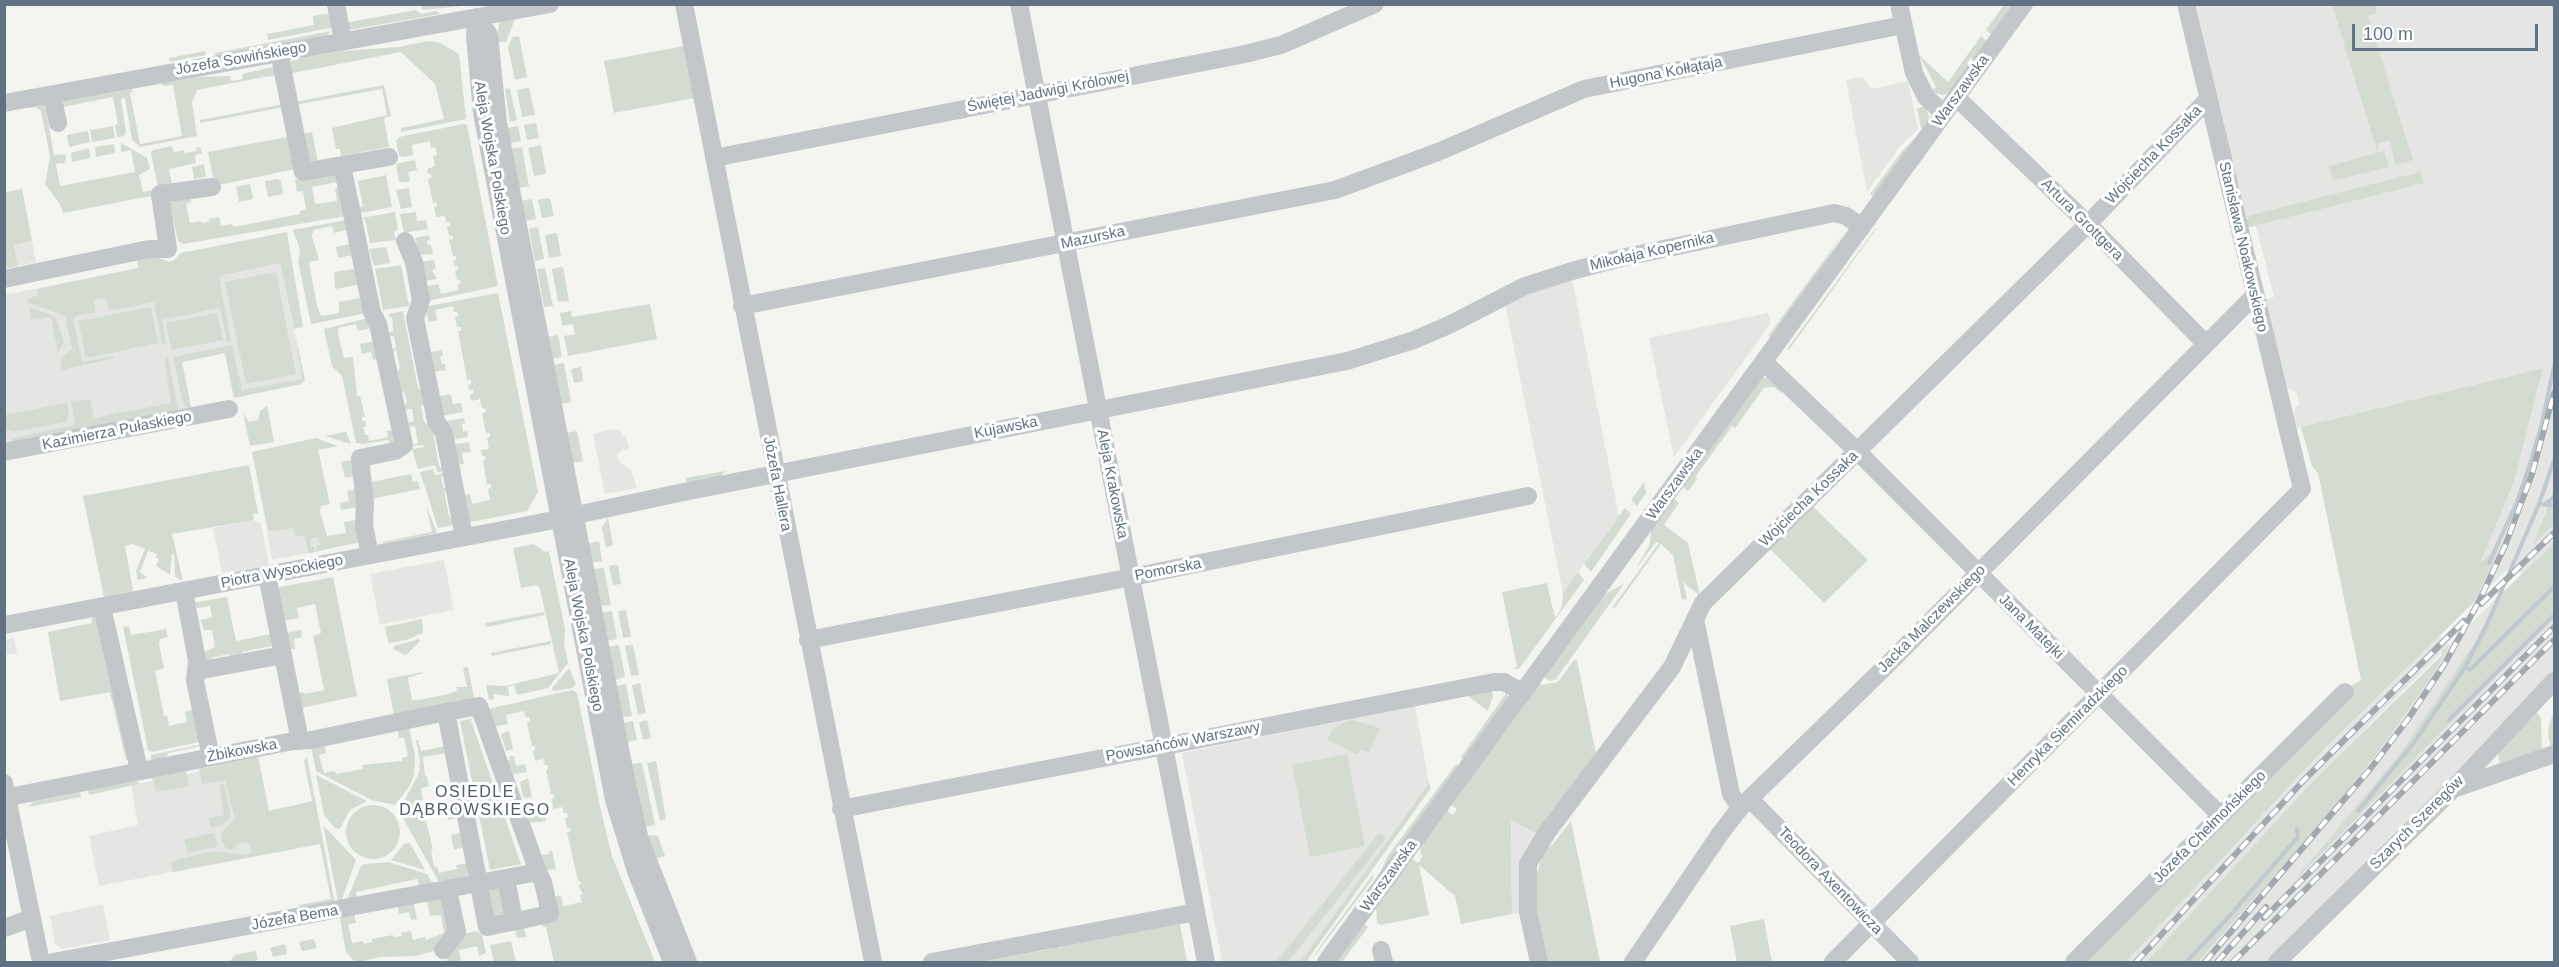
<!DOCTYPE html>
<meta charset="utf-8">
<style>
body{margin:0}
#map{position:relative;width:2559px;height:967px;overflow:hidden;background:#f4f5f0;font-family:Helvetica,sans-serif}
canvas{display:block}
.frame{position:absolute;inset:0;border:6px solid #617284;pointer-events:none}
.scale{position:absolute;left:2352px;top:24px;width:186px;height:27px;box-sizing:border-box;border:3px solid #617284;border-top:0;padding-left:8px;font-size:18px;line-height:21px;white-space:nowrap;color:#617284;-webkit-text-stroke:4px #fff;paint-order:stroke}
</style>
<div id="map">
<canvas width="2559" height="967"></canvas>
<div class="frame"></div>
<div class="scale">100 m</div>
</div>
<script>
const ctx = document.querySelector('canvas').getContext('2d');
ctx.lineJoin = 'round';
function paint(path, color) { ctx.fillStyle = color; ctx.fill(path, 'evenodd'); }
const toPath = rows => new Path2D(rows.map(r => 'M' + r).join(''));
function stroke(path, color, width, dash) { ctx.strokeStyle = color; ctx.lineWidth = width; ctx.lineCap = dash ? 'butt' : 'round'; ctx.setLineDash(dash || []); ctx.stroke(path); }
function label(font, color, halo, rows, align = 'center') {
  ctx.font = font + ' Helvetica,sans-serif'; ctx.lineWidth = 6; ctx.setLineDash([]); ctx.textBaseline = 'middle'; ctx.strokeStyle = halo; ctx.fillStyle = color; for (const [text, x, y, turn = 0] of rows) {
    ctx.save(); ctx.translate(x, y); ctx.rotate((+turn || 0) * Math.PI / 180); ctx.textAlign = isNaN(turn) ? turn : align; if (halo) ctx.strokeText(text, 0, 0); ctx.fillText(text, 0, 0); ctx.restore();
  }
}
const built = toPath([
 [2196,5,2554,5,2554,483,2534,543,2554,524,2554,543,2522,574,2512,565,2474,602,2501,545,2479,564,2514,482,2543,368,2297,428,2293,411,2299,404,2296,392,2286,387,2265,300,2274,297,2256,226,2246,228],
 [1863,77,1871,89,1908,81,1918,129,1901,145,1867,192,1846,80],
 [32,241,36,262,18,266,14,245],
 [272,241,276,243,304,381,301,384,234,398,225,353,182,362,191,407,7,444,4,429,4,295],
 [1572,279,1619,516,1563,593,1505,303,1528,291],
 [1768,313,1771,323,1674,457,1649,338],
 [614,429,621,432,622,437,626,436,629,448,622,450,617,455,619,462,631,470,637,488,605,494,593,434],
 [254,520,261,524,269,565,222,573,213,528],
 [293,527,305,535,306,540,318,538,321,551,272,560,267,533],
 [444,560,454,610,380,625,370,574],
 [2497,598,2473,645,2438,699,2399,755,2298,878,2554,618,2554,672,2274,962,2198,962,2341,800,2388,739,2435,672,2447,647,2313,781,2146,962,2126,962,2362,709,2440,636,2449,645],
 [14,638,17,653,5,655,5,640],
 [1415,706,1429,783,1300,962,1222,962,1182,753],
 [259,760,268,811,312,802,320,844,99,886,89,836,138,825,131,785],
 [1511,820,1537,834,1520,913,1512,914],
 [103,904,110,940,63,949,55,944,50,916]
]);
const green = toPath([
 [421,5,421,4,473,5,422,10],
 [2004,5,2016,5,1992,35,1986,30],
 [2332,5,2375,5,2377,13,2368,16,2413,160,2395,165,2390,140,2377,144,2379,150,2377,151],
 [416,10,421,14,436,11,440,14,349,30,344,23],
 [331,13,335,27,268,40,267,34,314,25,313,16],
 [515,19,506,42,497,42,499,24,504,20],
 [331,31,325,38,216,56,215,53],
 [519,36,527,77,515,80,508,48,512,37],
 [1981,36,1987,41,1974,60,1971,58,1967,63,1970,66,1950,93,1942,95,1930,91,1936,87,1919,55,1948,82],
 [429,41,440,43,459,54,466,119,401,132,401,128,444,119,435,84,401,52,288,74,286,63,303,58,343,51,397,47],
 [684,46,694,98,614,113,604,61],
 [205,51,206,55,170,62,169,58],
 [276,66,276,75,266,77,255,73,264,77,197,90,192,102,197,136,140,147,132,140,125,98,121,99,126,132,124,136,117,137,115,125,118,124,113,97,63,107,57,102,132,89,133,92,130,93,140,144,182,136,173,85,162,86,162,83,200,77,230,76,231,81,243,79,242,74],
 [384,85,391,116,384,118,389,147,341,156,340,149,336,149,332,128,387,115,382,89,295,105,294,102],
 [529,87,535,115,522,117,517,90],
 [510,88,517,120,510,122,505,89],
 [45,104,54,155,65,154,66,158,64,163,56,164,60,186,135,172,131,150,121,152,121,143,147,158,150,169,139,175,143,192,153,190,158,238,151,196,63,213,60,204,45,184,50,157,41,111,36,107,24,109],
 [284,104,285,107,200,123,200,120],
 [1922,107,1926,108,1930,119,1924,130,1921,128,1917,108],
 [536,123,539,138,527,140,524,125],
 [464,124,467,125,498,286,428,301,425,287,438,284,441,294,459,290,458,284,461,283,460,280,457,280,455,271,458,270,458,266,455,266,453,261,456,260,456,256,453,256,449,240,453,239,452,235,449,236,447,227,450,226,449,222,446,222,445,216,436,217,434,207,437,206,436,202,433,203,428,179,432,177,431,174,428,174,427,169,435,166,433,156,437,155,435,147,431,148,430,141,412,145,413,155,402,157,399,155,396,141,399,137],
 [113,126,115,138,92,142,90,130],
 [518,126,521,141,510,143,507,128],
 [88,131,90,142,69,147,67,135],
 [312,132,318,163,310,164,298,135],
 [1918,135,1874,197,1870,194,1903,150],
 [292,136,295,169,219,185,214,182,208,152],
 [114,144,115,153,96,157,95,147],
 [541,145,546,174,534,176,528,148],
 [172,146,174,152,184,150,185,153,196,151,196,148,200,147,202,153,195,155,196,163,169,169,172,184,158,187,151,153,153,150],
 [522,147,529,186,519,188,511,149],
 [89,148,90,158,72,162,71,153],
 [2384,151,2389,167,2337,180,2333,179,2329,166],
 [415,160,417,170,408,172,410,182,399,182,396,164],
 [204,164,206,177,194,179,192,167],
 [2420,172,2424,183,2246,228,2245,222,2251,215],
 [332,173,343,181,312,187,315,204,337,201,335,188,344,187,346,216,183,244,178,241,169,202,190,197,191,202,186,204,190,223,201,221,202,223,209,222,209,219,219,217,221,226,232,224,234,227,300,214,300,211,306,209,303,191,297,192,295,180],
 [386,175,392,207,355,214,354,206,363,207,358,181],
 [277,179,281,181,283,194,268,197,265,181],
 [250,184,253,199,239,202,236,187],
 [409,188,412,207,401,209,396,190],
 [22,189,32,241,14,245,18,266,5,269,5,192],
 [550,198,554,216,542,218,538,200],
 [532,199,536,219,525,221,521,201],
 [395,212,398,230,394,232,396,240,370,243,365,219,361,218],
 [416,212,417,221,426,220,428,229,404,233,400,214],
 [346,220,351,229,334,233,332,226,313,230,312,236,319,260,309,262,317,306,321,316,339,313,339,302,365,297,367,313,311,324,298,261,300,253,298,242,292,230],
 [538,227,544,259,535,261,529,229],
 [1876,228,1877,228,1789,350,1787,349],
 [1846,230,1773,338,1768,336],
 [287,232,303,327,294,329,280,263,219,276,231,342,227,343,220,308,162,320,166,343,162,344,154,302,109,311,106,298,94,300,96,313,82,314,73,318,82,362,114,356,114,358,62,370,60,359,72,349,65,316,28,303,27,298,38,296,37,289,138,268,137,258,156,257,169,262,173,261,181,253],
 [557,233,561,256,549,258,545,235],
 [429,235,430,240,427,241,428,245,431,245,433,254,419,255,415,238],
 [354,243,357,254,338,258,336,247],
 [386,247,390,263,374,266,369,249],
 [434,260,436,269,432,270,437,279,425,281,420,262],
 [401,265,409,306,383,310,375,269],
 [563,267,569,301,558,302,552,269],
 [359,268,362,284,335,289,334,272],
 [545,268,553,306,544,307,537,269],
 [276,272,296,374,246,384,225,282],
 [498,293,538,492,527,511,466,523,461,495,470,494,472,504,490,500,488,489,491,488,491,484,487,485,483,460,486,459,485,456,482,456,481,450,489,449,487,438,490,437,490,433,486,433,482,413,486,412,485,408,482,408,480,399,471,401,470,394,473,394,473,390,469,390,468,385,471,383,471,380,467,380,458,331,461,331,461,327,457,327,455,317,458,316,457,312,454,312,453,306,435,310,437,320,429,322,425,309,428,306],
 [650,304,657,339,568,356,564,336,575,334,573,324,562,326,560,313,571,311,572,317],
 [29,307,51,315,56,318,64,342,58,353,51,317,31,320],
 [151,307,158,343,86,358,78,321],
 [403,311,418,388,426,394,429,409,421,404,424,422,432,427,439,466,447,471,437,472,436,467,433,465,418,469,412,449,424,447,424,445,412,446,418,443,415,426,408,427,407,423,414,421,412,409,401,410,407,402,404,391,400,396,394,376,400,368,396,349,391,355,392,349,396,348,394,336,386,337,386,333,393,331,392,317,389,317,389,314],
 [217,313,223,340,172,350,166,323],
 [368,318,371,328,358,331,356,324,338,328,339,338,344,358,353,357,357,396,360,396,365,417,362,417,362,421,365,421,366,427,363,427,365,435,368,435,369,441,388,437,387,431,394,430,398,439,391,445,388,440,364,444,356,443,342,376,332,366,324,329],
 [295,332,305,380,301,384,234,398,225,353,182,362,191,407,187,408,182,400,173,357,232,345,242,390,302,379],
 [558,335,562,357,552,359,548,337],
 [375,341,381,358,373,360,371,352,362,354,360,344],
 [442,350,443,356,440,356,442,364,445,364,446,370,434,372,427,353],
 [168,357,179,415,13,443,12,438,75,425,71,401,90,399,94,418,171,403,165,364,165,358],
 [564,363,571,402,561,404,553,365],
 [581,367,583,381,574,383,571,369],
 [2543,368,2514,482,2480,563,2502,543,2474,602,2327,746,2126,962,2085,962,2348,688,2361,680,2318,473,2312,466,2301,427],
 [1770,377,1784,387,1781,393,1774,387,1764,388,1735,428,1732,426,1696,476,1697,479,1688,491,1683,487,1762,378],
 [451,394,453,404,461,403,463,412,442,416,435,397],
 [67,403,69,412,66,422,11,432,11,430,5,431,5,415],
 [267,406,274,442,250,446,243,412,249,422,258,420,260,411],
 [464,418,465,423,462,424,463,432,467,431,468,437,450,440,447,421],
 [577,431,583,461,572,463,566,433],
 [346,432,351,444,325,436,344,432],
 [316,438,338,446,318,450,330,504,321,506,320,512,327,536,346,533,344,522,356,520,362,542,317,551,316,546,320,545,318,538,310,539,311,547,314,547,315,552,308,553,305,535,296,537,293,528,268,532,252,452],
 [469,442,471,452,462,453,464,464,457,465,451,445],
 [355,459,356,476,345,478,341,462],
 [249,465,258,513,253,514,254,520,172,534,183,581,175,577,174,553,172,554,170,575,156,566,159,559,156,558,157,554,148,551,140,572,147,578,138,580,136,571,145,549,133,544,125,546,133,591,104,597,83,496],
 [433,469,435,475,449,473,450,481,441,476,443,487,453,493,453,496,444,491,449,516,458,524,438,528,420,472],
 [725,471,720,479,687,486,686,478],
 [411,474,413,482,418,481,420,489,372,499,371,482],
 [1644,482,1646,493,1637,506,1631,500],
 [2554,483,2554,524,2533,545,2551,496],
 [356,489,359,507,341,510,340,503,349,501,347,491],
 [1674,499,1679,503,1664,525,1688,543,1700,596,1683,582,1687,599,1682,600,1673,555,1661,544,1614,609,1612,608,1659,543,1656,542,1635,570,1650,544,1651,529],
 [426,505,437,533,384,543,382,542,432,532],
 [1811,505,1868,560,1824,603,1769,548],
 [1625,508,1631,514,1591,572,1584,564],
 [608,517,613,545,606,548,602,528],
 [599,541,602,561,591,563,587,544],
 [2554,543,2554,618,2289,887,2399,755,2473,645,2497,598],
 [534,544,545,552,548,551,550,556,565,629,564,644,568,663,548,688,517,695,514,685,508,687,509,696,493,694,494,699,489,700,486,685,505,686,559,673,540,589,537,585,521,588,513,548],
 [618,565,621,584,613,585,609,566],
 [604,568,611,605,600,606,593,569],
 [1578,572,1584,580,1519,669,1512,669,1517,667,1502,592,1547,583,1555,618,1562,607,1563,593],
 [333,577,357,696,297,709,297,694,304,692,305,694,324,690,313,636,321,633,315,604,297,608,299,618,283,621,275,588],
 [1624,584,1556,679,1550,681,1543,676,1603,595],
 [227,597,236,641,271,634,272,646,242,652,239,661,232,662,229,654,211,658,212,666,206,665,202,653,215,647,212,630,204,630,200,620,212,617,210,606,198,608,192,603],
 [626,610,631,637,623,638,618,611],
 [612,611,617,639,607,641,601,613],
 [544,612,545,615,486,627,485,623],
 [91,616,95,616,131,759,126,760,110,692,60,701,48,632,92,623],
 [422,619,423,633,406,640,390,643,388,642,385,627],
 [129,626,131,635,166,629,168,637,160,639,159,644,164,668,155,671,164,716,167,716,169,726,187,722,185,712,195,709,201,740,199,742,152,752,148,750,123,627],
 [301,630,302,637,294,639,295,649,287,650,282,634],
 [419,639,420,641,406,655,393,649,394,646],
 [551,641,551,644,501,654,492,656,491,653],
 [619,645,625,677,615,680,608,647],
 [633,645,639,675,631,676,625,646],
 [2449,645,2435,672,2388,739,2341,800,2198,962,2146,962,2313,781,2442,655,2441,653],
 [1574,660,1577,660,1596,754,1537,834,1511,820,1512,914,1461,924,1455,896,1419,865,1429,915,1381,925,1377,923,1376,906,1412,859,1418,863,1423,856,1420,853,1421,846,1447,811,1453,815,1457,809,1451,805,1539,683,1542,685,1558,682],
 [468,667,475,703,394,716,387,679,423,672,423,673,408,678,412,700,419,700,448,694,457,691,456,687,467,687,463,668],
 [569,668,576,684,572,688,553,691,552,688],
 [640,683,646,713,638,715,632,685],
 [626,684,632,716,622,717,616,686],
 [1491,688,1493,696,1488,711,1468,696],
 [572,690,577,693,601,811,612,856,655,962,554,962,546,927,543,927,542,924,524,928,526,937,517,938,514,926,557,896,561,895,563,906,582,902,580,895,583,894,578,885,581,884,580,881,578,881,567,832,571,831,570,828,567,828,565,818,568,817,567,813,564,813,562,807,553,809,552,799,554,798,553,794,551,794,546,770,548,769,548,765,545,765,543,759,535,761,533,751,535,750,535,746,532,746,527,722,530,721,529,717,526,718,524,711,506,715,508,724,491,727,488,709],
 [1507,692,1508,697,1464,760,1461,757],
 [2536,711,2541,718,2542,753,2500,763,2497,750],
 [2554,713,2554,749,2550,744,2548,736,2549,724],
 [475,718,471,720,475,732,521,864,490,870,460,721],
 [647,720,651,738,643,740,639,722],
 [1353,720,1380,728,1369,753,1362,750,1357,754,1327,740,1332,730,1346,721],
 [633,721,637,740,627,742,623,723],
 [409,727,415,756,414,774,411,784,395,805,371,800,316,771,311,746,324,744,326,753,319,755,324,773,335,771,336,774,363,769,362,765,402,761,402,758,408,756,404,738,399,738,397,728],
 [509,731,513,749,506,751,501,734],
 [416,740,418,740,421,751,446,746,447,753,423,757,425,776,427,776,429,786,421,788,423,800,421,801,433,849,431,850,434,867,437,867,439,873,457,869,456,865,467,863,467,876,439,882,399,811,419,773,420,761],
 [198,745,201,746,168,753,165,761,151,763,151,755],
 [1347,754,1365,846,1310,857,1292,765],
 [509,756,514,756,516,766,525,764,527,772,508,775,506,761,510,760],
 [258,757,269,811,312,801,304,761,307,757,335,904,301,913,299,905,331,899,320,844,173,872,171,862,183,858,213,851,246,855,252,852,248,842,238,844,233,849,227,849,223,844,221,833,235,819,225,781,202,784,199,769],
 [656,761,666,819,660,821,647,763],
 [642,763,655,825,644,827,631,764],
 [1456,764,1459,766,1376,882,1387,857],
 [186,771,189,786,156,792,154,781,151,778],
 [316,775,367,801,350,810,340,829,335,828,324,815],
 [528,778,532,797,526,798,523,797,520,782],
 [137,781,139,784,89,795,88,790],
 [1429,783,1431,788,1306,962,1300,962],
 [224,784,231,816,223,825,211,828,209,818,224,815,219,785],
 [80,792,81,797,28,807,33,802],
 [454,803,457,818,448,820,445,805],
 [533,803,535,813,544,812,546,821,528,823,525,807],
 '346 832a27 27 0 1 1 54 0a27 27 0 1 1-54 0Z',
 [1571,821,1600,962,1544,962,1532,905,1533,885,1544,852,1552,845],
 [323,825,356,860,341,902,338,901],
 [214,833,218,845,216,847,188,853,184,840,186,839],
 [460,833,464,847,454,850,451,835],
 [1379,833,1386,838,1355,878,1288,962,1276,962],
 [647,835,658,836,665,856,655,859],
 [409,843,411,845,425,870,391,860,404,844],
 [549,851,552,851,556,869,542,871,539,855,549,854],
 [388,862,427,874,433,884,420,890,417,879,356,892,358,903,346,902,361,866,365,864],
 [1374,873,1372,880,1310,962,1323,942],
 [500,885,508,914,491,924,486,888],
 [441,898,450,933,440,949,416,956,380,957,360,962,353,960,346,952,340,918,354,911,356,923,348,924,352,943,363,941,364,944,372,942,372,939,393,935,394,937,402,936,401,933,411,931,413,940,425,937,426,940,444,933,441,915,430,916,427,901],
 [413,900,417,919,411,920,409,912,399,914,397,902],
 [1764,919,1772,962,1737,962,1730,926],
 [1180,924,1187,962,979,962,1052,949,1058,944,1059,948,1063,947,1063,943,1074,944],
 [1364,924,1368,927,1342,962,1337,962],
 [476,931,482,935,486,953,479,956,477,946,459,950,461,962,447,962,446,953,461,935],
 [314,939,317,948,302,951,299,942],
 [511,941,516,962,494,962,490,945],
 [285,944,287,954,273,957,270,948],
 [256,951,258,960,251,962,230,961,235,955]
]);
const stream = toPath([
 [2554,4,2554,7],
 [2545,504,2554,497],
 [2551,505,2539,504,2554,460],
 [2489,563,2517,502,2530,464,2542,423,2554,366],
 [2465,667,2470,670,2554,587],
 [2449,720,2554,615],
 [2358,811,2413,744,2465,667,2485,629,2539,504],
 [2186,962,2226,920,2298,837,2297,829]
]);
const minor = toPath([
 [336,4,343,41],
 [684,4,873,962],
 [1019,4,1206,962],
 [1899,4,1914,73,1926,97,1944,114],
 [477,17,489,35,498,123,627,784,640,840,688,962],
 [477,17,475,36,482,113,614,800,637,874,672,962],
 [279,52,303,172,342,165,372,312,378,324,404,445,395,451,360,458,365,504,364,525,370,555],
 [52,95,58,123],
 [1956,97,2088,224,2206,344],
 [4,103,550,4],
 [714,158,1245,54,1281,45,1375,4],
 [342,165,389,157],
 [405,241,414,262,421,300,415,318,436,421,444,433,464,537],
 [4,279,149,249,168,249,160,194,212,187],
 [742,306,1335,190,1438,152,1584,89,1903,25],
 [1764,362,1858,452,2221,816],
 [4,452,229,409],
 [267,575,300,741],
 [184,591,197,660,195,681,211,757],
 [102,607,139,770],
 [1695,619,1731,794,1740,808],
 [4,625,539,523,674,494,1347,361,1414,340,1449,325,1525,286,1572,271,1621,258,1834,213,1846,216,1862,227],
 [808,640,1142,575,1528,496],
 [197,671,283,655],
 [4,783,41,962],
 [2456,788,2554,754],
 [4,798,293,741,311,740,446,712,479,706,538,872,543,882,550,914,487,927,446,712],
 [1750,799,1910,962],
 [841,809,1494,682,1504,682,1523,693],
 [506,878,514,921],
 [4,928,32,918],
 [443,950,457,932,448,891],
 [1381,950,1384,962],
 [53,962,538,872],
 [932,962,1196,912],
 [1326,962,2024,4],
 [1539,962,1528,912,1528,864,1548,831,1672,667,1703,603,2088,224,2208,99],
 [1633,962,1720,834,1740,808,1883,669,2254,296],
 [1833,962,2302,489,2186,4],
 [2074,962,2345,692],
 [2277,962,2452,790,2554,681]
]);
const rail = toPath([
 [2481,604,2554,533],
 [2264,918,2554,627],
 [2136,962,2303,781,2464,621],
 [2205,962,2371,768,2408,719,2444,665,2479,601,2505,546,2532,474,2554,393],
 [2217,962,2266,907],
 [2233,962,2554,640]
]);
const streetNames = [
 ["Józefa Sowińskiego",241,59,-10],
 ["Hugona Kołłątaja",1666,73,-11],
 ["Warszawska",1961,91,-54],
 ["Świętej Jadwigi Królowej",1048,92,-11],
 ["Wojciecha Kossaka",2154,155,-46],
 ["Aleja Wojska Polskiego",492,158,80],
 ["Artura Grottgera",2082,220,45],
 ["Mazurska",1093,238,-12],
 ["Stanisława Noakowskiego",2243,247,77],
 ["Mikołaja Kopernika",1652,252,-13],
 ["Kujawska",1006,428,-11],
 ["Kazimierza Pułaskiego",117,431,-11],
 ["Józefa Hallera",777,484,79],
 ["Aleja Krakowska",1112,484,79],
 ["Warszawska",1675,484,-54],
 ["Wojciecha Kossaka",1809,499,-44],
 ["Pomorska",1168,570,-11],
 ["Piotra Wysockiego",282,572,-11],
 ["Jacka Malczewskiego",1932,619,-45],
 ["Jana Matejki",2031,627,45],
 ["Aleja Wojska Polskiego",583,635,79],
 ["Henryka Siemiradzkiego",2068,726,-45],
 ["Powstańców Warszawy",1183,742,-11],
 ["Żbikowska",242,751,-11],
 ["Szarych Szeregów",2417,823,-45],
 ["Józefa Chełmońskiego",2210,827,-45],
 ["Warszawska",1389,876,-54],
 ["Teodora Axentowicza",1830,881,46],
 ["Józefa Bema",295,918,-10]
];
const neighbourhoodNames = [
 ["OSIEDLE",475,793],
 ["DĄBROWSKIEGO",475,811]
];
paint(built, '#e5e6e4');
paint(green, '#d4dcd1');
stroke(stream, '#bfc9cf', 4);
stroke(minor, '#c3c7ca', 18);
stroke(rail, '#a3a9af', 6);
stroke(rail, '#fff', 4, [11]);
label('15px', '#617284', '#fff', streetNames);
ctx.letterSpacing = '1.5px';
label('16px', '#505c68', '#fff', neighbourhoodNames);
ctx.letterSpacing = '0px';
</script>
